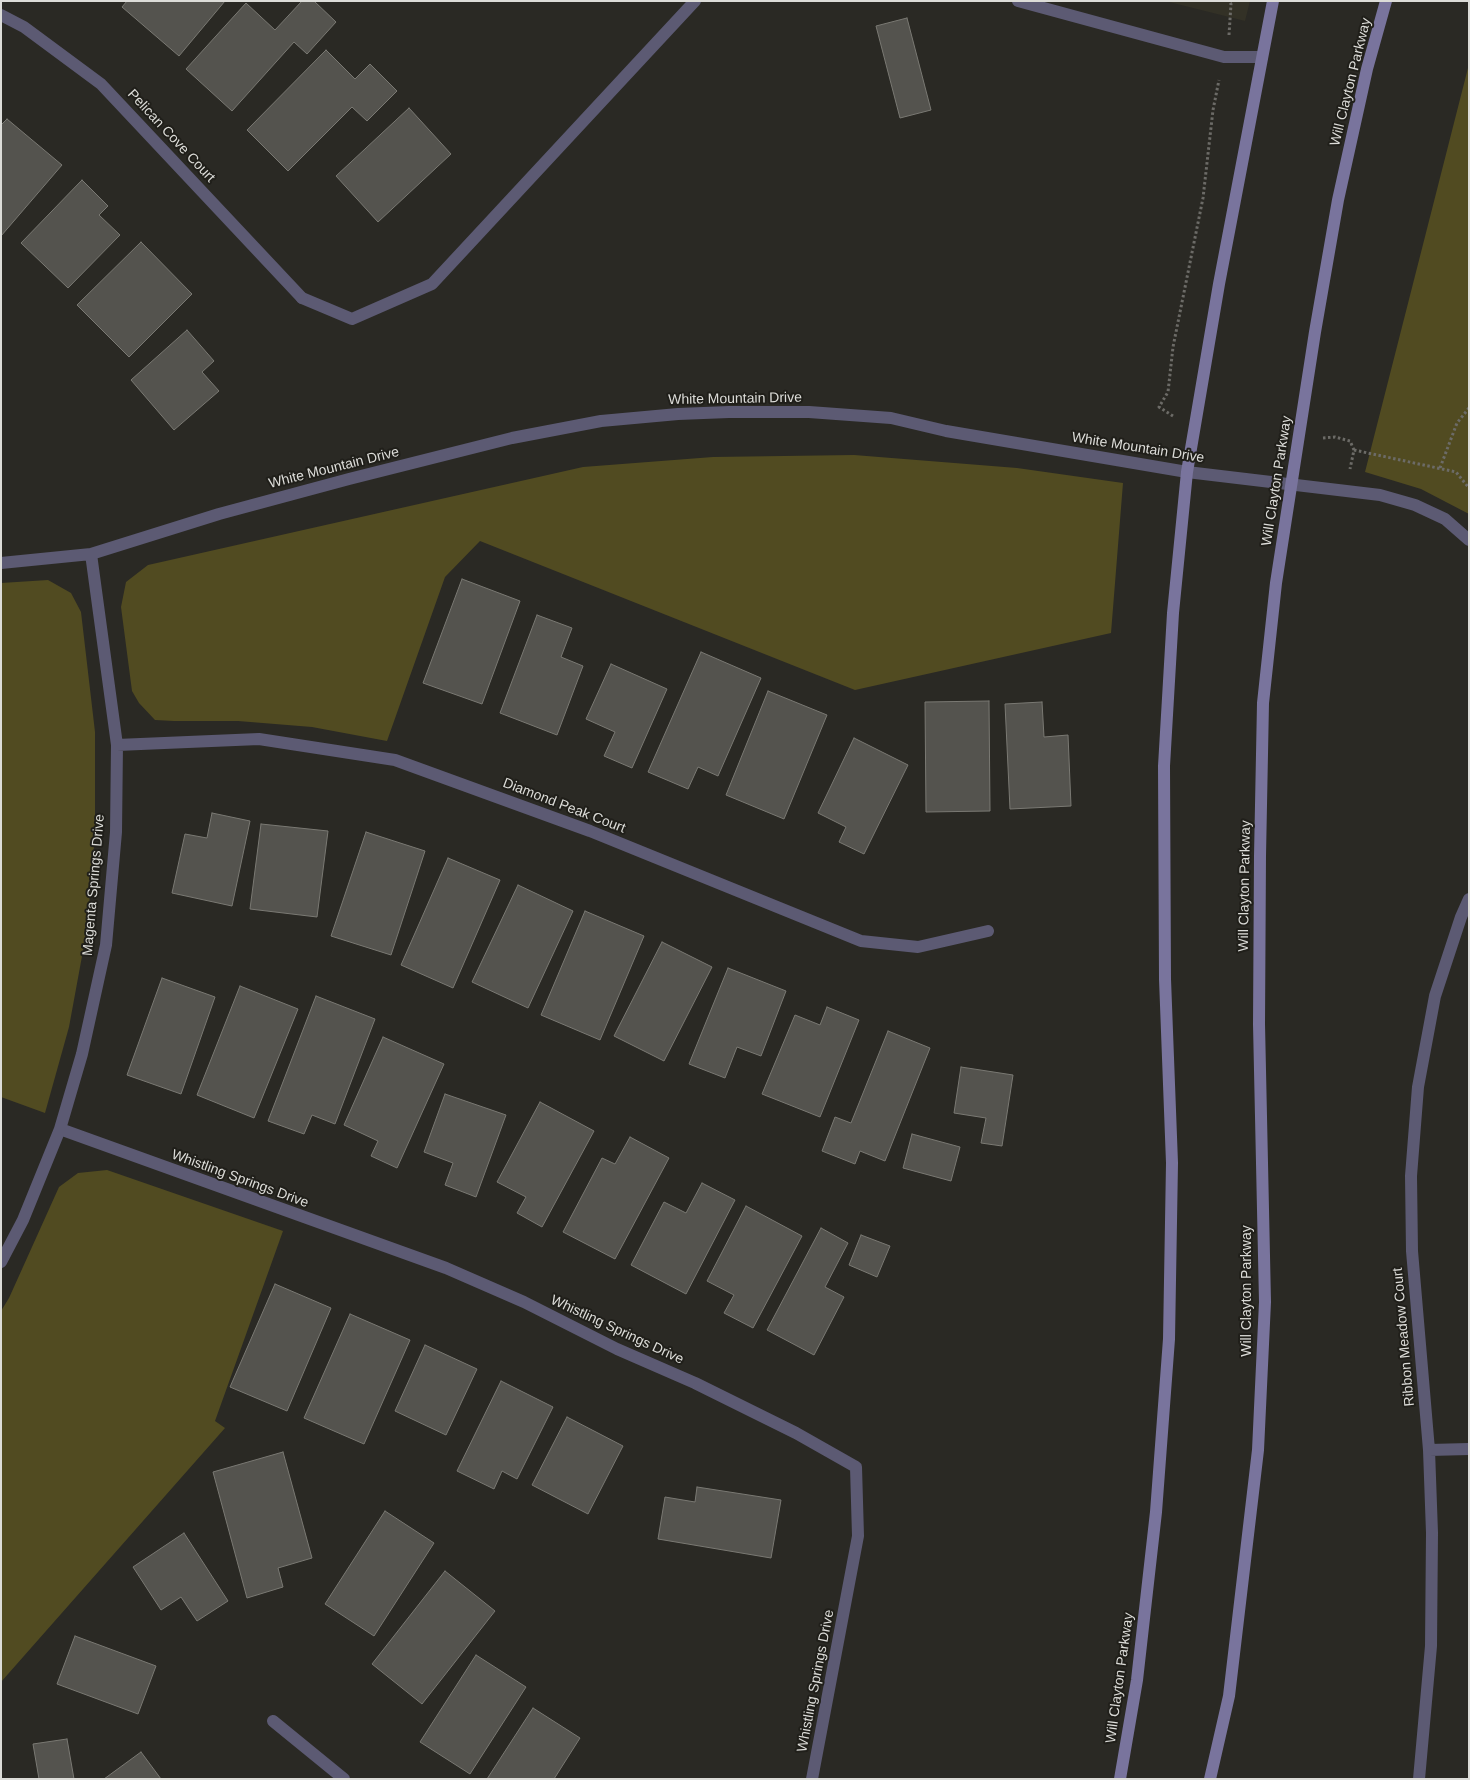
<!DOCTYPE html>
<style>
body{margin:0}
#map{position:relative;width:1470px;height:1780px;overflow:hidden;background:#2a2924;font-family:Helvetica,sans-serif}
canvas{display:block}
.frame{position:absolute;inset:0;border:2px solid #dcdcd8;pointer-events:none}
</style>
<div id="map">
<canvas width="1470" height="1780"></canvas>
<div class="frame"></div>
</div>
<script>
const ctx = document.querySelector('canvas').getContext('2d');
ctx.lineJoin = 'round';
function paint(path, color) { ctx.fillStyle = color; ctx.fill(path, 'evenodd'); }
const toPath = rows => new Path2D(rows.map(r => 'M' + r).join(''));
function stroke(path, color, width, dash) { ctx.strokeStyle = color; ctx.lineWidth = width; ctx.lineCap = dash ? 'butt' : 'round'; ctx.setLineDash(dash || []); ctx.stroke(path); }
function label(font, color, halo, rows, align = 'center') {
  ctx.font = font + ' Helvetica,sans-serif'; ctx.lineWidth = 4; ctx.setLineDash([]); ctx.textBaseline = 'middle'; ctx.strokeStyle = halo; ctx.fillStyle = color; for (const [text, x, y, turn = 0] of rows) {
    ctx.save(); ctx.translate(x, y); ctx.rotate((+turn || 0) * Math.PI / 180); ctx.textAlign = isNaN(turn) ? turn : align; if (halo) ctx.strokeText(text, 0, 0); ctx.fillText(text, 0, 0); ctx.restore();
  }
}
const built = toPath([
 [1165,1,1250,1,1245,21]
]);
const green = toPath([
 [1469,64,1469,514,1421,489,1365,472],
 [854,455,1017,468,1123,483,1111,633,855,690,480,541,445,577,387,741,312,727,238,721,174,721,155,720,139,703,132,691,121,607,126,582,148,565,583,467,713,457],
 [48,580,71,593,81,612,95,732,95,834,87,929,69,1027,45,1113,1,1097,1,583],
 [107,1170,283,1231,215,1421,225,1428,1,1682,1,1311,9,1298,59,1187,78,1173]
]);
const building = toPath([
 [127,1,225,1,179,56,122,7,127,1],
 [302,1,314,1,336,22,307,54,294,42,232,111,186,69,246,3,275,30,302,1],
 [907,18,931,110,900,118,876,26,907,18],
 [326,50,355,79,370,64,397,91,367,121,352,107,288,171,247,130,326,50],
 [409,108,451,154,378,222,336,176,409,108],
 [7,119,62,165,1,236,1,125,7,119],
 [82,180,108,206,99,215,120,235,68,288,21,243,82,180],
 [141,242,192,294,129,357,77,305,141,242],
 [187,330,214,361,202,372,219,391,174,430,131,380,187,330],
 [462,579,520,601,482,704,423,683,462,579],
 [537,615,572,628,561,657,583,666,557,735,500,713,537,615],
 [701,652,761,678,718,776,698,767,688,789,648,772,701,652],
 [611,664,667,689,632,768,604,756,615,732,586,719,611,664],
 [768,691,827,715,784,819,726,795,768,691],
 [989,701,990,811,926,812,925,702,989,701],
 [1042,702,1044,737,1068,735,1071,806,1010,809,1005,704,1042,702],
 [854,738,908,765,864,854,839,842,846,827,818,813,854,738],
 [212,813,250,821,232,906,172,893,185,834,207,838,212,813],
 [261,824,328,831,317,917,250,909,261,824],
 [366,832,425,851,391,955,331,936,366,832],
 [448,858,500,880,453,988,401,965,448,858],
 [518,885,573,911,528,1008,472,982,518,885],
 [585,911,644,936,600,1040,541,1015,585,911],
 [662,942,712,967,664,1061,614,1036,662,942],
 [728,968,786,991,761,1056,737,1047,725,1078,689,1064,728,968],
 [162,978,215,997,181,1094,127,1075,162,978],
 [240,986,298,1009,254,1118,197,1095,240,986],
 [316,996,375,1019,335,1124,312,1115,304,1134,268,1121,316,996],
 [827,1007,859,1020,820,1117,762,1094,795,1015,820,1025,827,1007],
 [888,1031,930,1048,885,1161,860,1151,855,1164,822,1151,835,1117,851,1123,888,1031],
 [383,1037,444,1064,397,1168,371,1156,378,1141,344,1125,383,1037],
 [961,1067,1013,1075,1002,1146,981,1143,986,1118,954,1113,961,1067],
 [445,1094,506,1115,476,1197,445,1185,453,1163,424,1152,445,1094],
 [540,1102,594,1131,542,1227,517,1213,526,1197,497,1182,540,1102],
 [912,1134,960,1147,951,1181,903,1168,912,1134],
 [630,1137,669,1158,615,1259,563,1232,602,1158,615,1164,630,1137],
 [702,1183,735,1200,686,1294,631,1265,664,1202,686,1213,702,1183],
 [746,1206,802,1236,753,1328,724,1313,734,1295,707,1281,746,1206],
 [821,1228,848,1243,825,1287,844,1297,814,1355,767,1330,821,1228],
 [861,1235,890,1246,877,1277,849,1265,861,1235],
 [275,1284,331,1308,287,1411,230,1387,275,1284],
 [350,1314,410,1340,364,1444,304,1418,350,1314],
 [425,1345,477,1369,446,1435,395,1411,425,1345],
 [501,1381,553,1407,517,1479,502,1471,494,1489,457,1471,501,1381],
 [567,1417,623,1446,588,1514,532,1485,567,1417],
 [283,1452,312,1558,278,1568,283,1587,247,1598,213,1472,283,1452],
 [697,1487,781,1500,771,1558,658,1539,665,1497,695,1502,697,1487],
 [385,1511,434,1543,374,1636,325,1604,385,1511],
 [184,1533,228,1601,197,1621,181,1597,161,1610,133,1567,184,1533],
 [445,1571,495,1611,422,1704,372,1664,445,1571],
 [75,1636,156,1666,138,1714,57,1684,75,1636],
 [476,1655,526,1687,470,1774,420,1742,476,1655],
 [533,1708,580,1738,554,1779,487,1779,533,1708],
 [67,1739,74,1779,39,1779,33,1744,67,1739],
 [141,1752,161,1779,104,1779,141,1752]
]);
const path = toPath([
 [1229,35,1231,4,1229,1],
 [1173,416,1159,407,1168,392,1173,347,1203,198,1213,110,1219,80],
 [1323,438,1335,437,1350,441,1354,450,1350,469],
 [1354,450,1456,472,1469,488],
 [1440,468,1457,423,1469,408]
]);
const service = toPath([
 [1018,1,1224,57,1262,57],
 [302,298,352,319,432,284,695,1]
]);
const minor = toPath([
 [1,15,24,27,101,84,302,298],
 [1,563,91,554,219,514,349,479,512,438,601,421,678,414,729,412,809,412,891,418,946,431,1187,472,1380,495,1415,505,1445,519,1469,540],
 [117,745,259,739,395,760,590,831,861,941,918,947,988,931],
 [60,1129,446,1268,524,1302,617,1349,695,1383,796,1433,856,1467,858,1536,812,1779],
 [1,1262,23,1220,60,1129,82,1054,106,945,116,832,117,745,91,554],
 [1429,1450,1469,1449],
 [273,1721,344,1779],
 [1419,1779,1431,1646,1432,1533,1429,1450,1412,1251,1411,1176,1418,1087,1435,996,1461,917,1469,899]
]);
const secondary = toPath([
 [1120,1779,1137,1680,1156,1512,1169,1339,1172,1163,1165,979,1164,766,1173,613,1187,472,1219,284,1273,1],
 [1210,1779,1229,1696,1258,1450,1265,1302,1259,1024,1260,856,1263,703,1276,583,1315,332,1338,200,1367,69,1386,1]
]);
const streetNames = [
 ["Will Clayton Parkway",1351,82,-76],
 ["Pelican Cove Court",171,136,47],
 ["White Mountain Drive",735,399,-1],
 ["White Mountain Drive",1138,448,9],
 ["White Mountain Drive",334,468,-14],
 ["Will Clayton Parkway",1277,481,-81],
 ["Diamond Peak Court",564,806,21],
 ["Magenta Springs Drive",94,885,-85],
 ["Will Clayton Parkway",1245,886,-89],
 ["Whistling Springs Drive",240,1179,20],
 ["Will Clayton Parkway",1247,1291,-90],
 ["Whistling Springs Drive",617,1330,25],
 ["Ribbon Meadow Court",1404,1337,-95],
 ["Will Clayton Parkway",1120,1678,-82],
 ["Whistling Springs Drive",816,1681,-79]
];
paint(built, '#333126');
paint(green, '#514b21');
paint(building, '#54534e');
stroke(building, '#7a7973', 1);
stroke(path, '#6c6b67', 3, [2.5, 2.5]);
stroke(service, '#5c5a73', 12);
stroke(minor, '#5c5a73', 12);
stroke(secondary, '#79749d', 12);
label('14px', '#dcdcd8', '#201f1a', streetNames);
</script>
